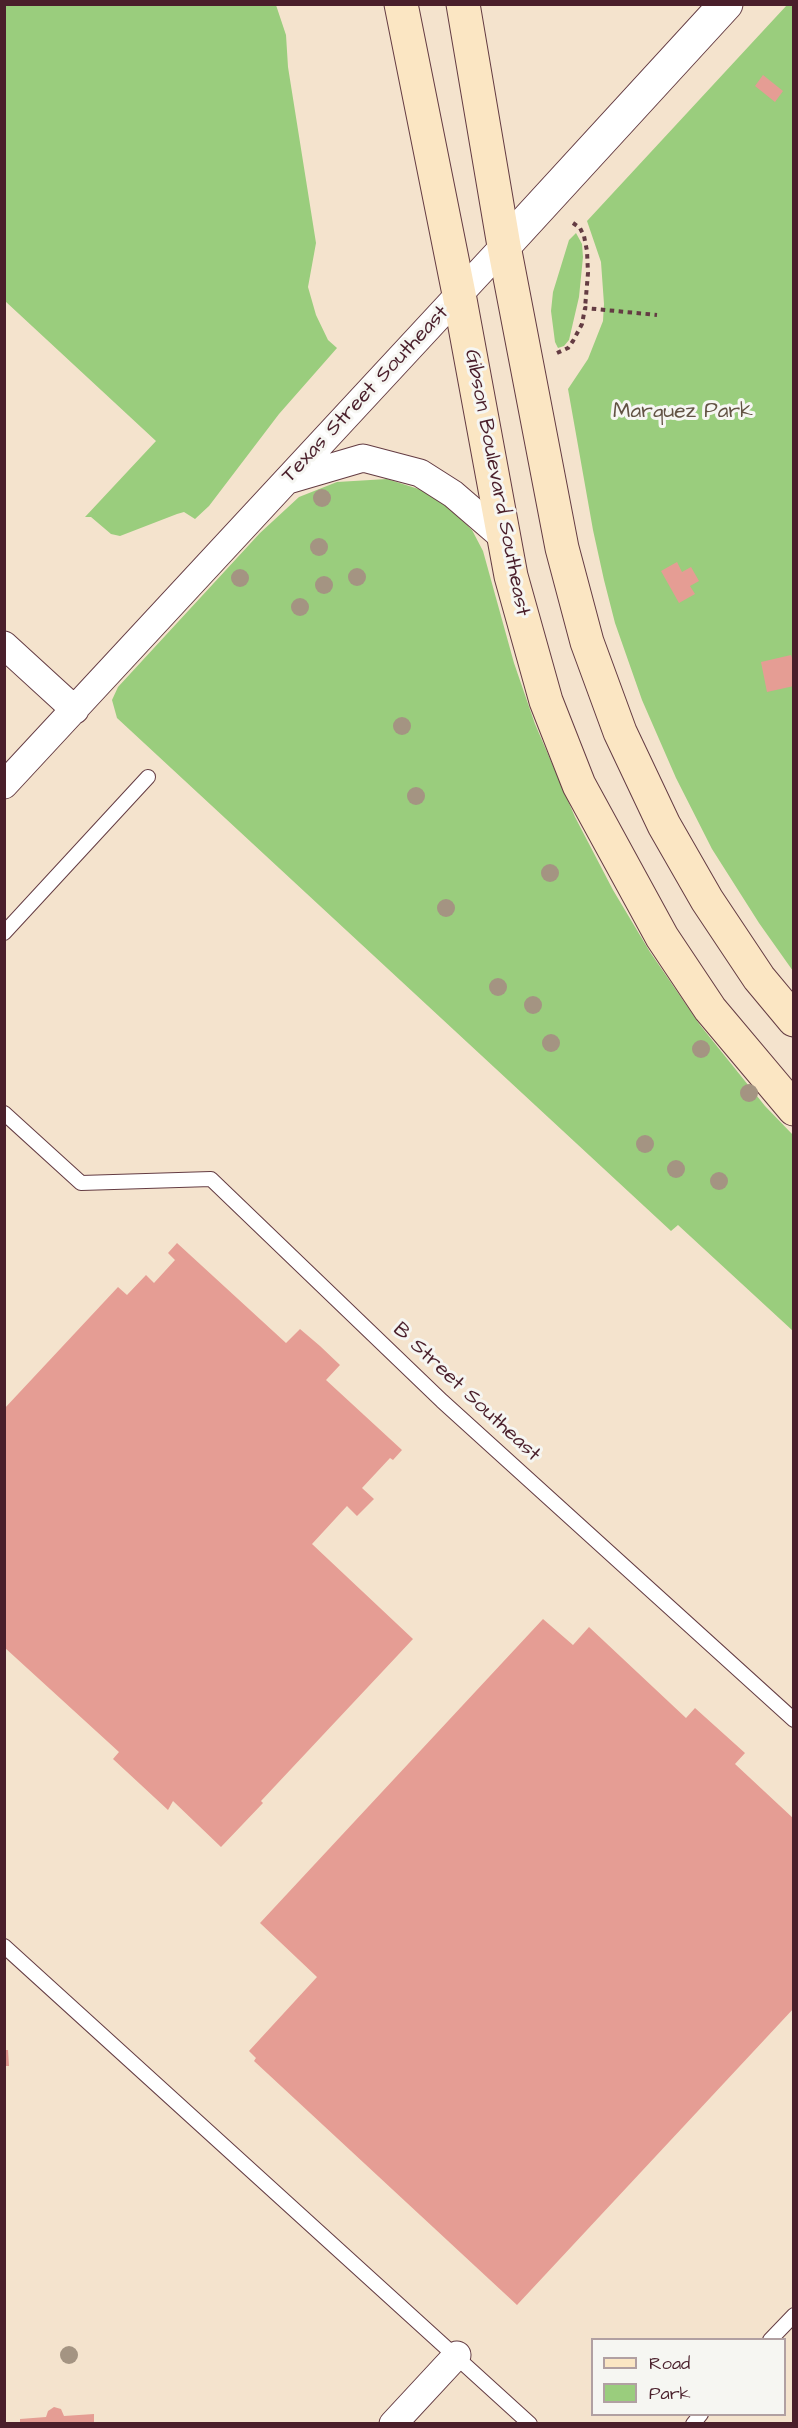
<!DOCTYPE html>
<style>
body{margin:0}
#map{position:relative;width:798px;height:2428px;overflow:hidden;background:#f4e3cd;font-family:"Architects Daughter",sans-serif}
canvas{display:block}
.frame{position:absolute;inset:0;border:6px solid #4a1f2b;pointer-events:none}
.legend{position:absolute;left:591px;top:2338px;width:195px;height:78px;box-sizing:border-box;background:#f6f6f2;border:2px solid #b1a0a2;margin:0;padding:8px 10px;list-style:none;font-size:18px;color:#4a1f2b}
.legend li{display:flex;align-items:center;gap:12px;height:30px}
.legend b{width:30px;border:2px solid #b1a0a2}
</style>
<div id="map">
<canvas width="798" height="2428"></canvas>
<div class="frame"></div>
<ul class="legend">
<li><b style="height:8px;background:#fbe6c3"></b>Road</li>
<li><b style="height:16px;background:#9acd7d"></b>Park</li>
</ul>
</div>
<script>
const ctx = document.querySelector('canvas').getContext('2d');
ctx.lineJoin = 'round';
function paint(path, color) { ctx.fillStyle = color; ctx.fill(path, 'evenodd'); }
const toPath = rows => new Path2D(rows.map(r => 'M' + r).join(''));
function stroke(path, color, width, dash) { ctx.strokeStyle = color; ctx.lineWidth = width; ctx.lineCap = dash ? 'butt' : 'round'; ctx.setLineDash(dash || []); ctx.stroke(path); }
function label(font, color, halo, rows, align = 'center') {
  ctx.font = font + ' "Architects Daughter",sans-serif'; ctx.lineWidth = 6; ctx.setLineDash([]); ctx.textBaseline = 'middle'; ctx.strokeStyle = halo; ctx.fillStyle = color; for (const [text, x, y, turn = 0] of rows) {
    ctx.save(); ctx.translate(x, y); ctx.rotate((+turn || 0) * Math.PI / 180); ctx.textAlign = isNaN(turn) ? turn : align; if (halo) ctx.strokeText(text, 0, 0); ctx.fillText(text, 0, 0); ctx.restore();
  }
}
const green = toPath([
 [4,5,276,5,286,35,288,67,316,243,308,287,316,315,328,340,337,348,279,414,209,506,195,519,184,512,177,514,120,536,111,534,91,517,85,517,156,441,5,301],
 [787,5,793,5,793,971,759,923,712,849,676,778,642,700,615,623,604,580,593,530,568,389,588,359,603,321,604,304,601,262,587,221],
 [576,233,582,244,583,257,579,297,569,340,564,346,558,348,555,342,551,311,553,292,569,240],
 [387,479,428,492,445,504,472,530,483,551,514,663,535,724,575,817,613,890,650,952,700,1025,765,1106,793,1135,793,1331,678,1225,671,1231,117,718,112,700,118,687,260,533,299,497,337,482]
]);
const building = toPath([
 [763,75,783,91,775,102,755,86],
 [677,562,682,572,691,567,699,581,690,586,695,594,679,603,661,571],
 [791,655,794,663,794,686,767,692,761,662],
 [177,1243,286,1343,300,1329,320,1346,340,1365,326,1380,402,1450,393,1460,390,1458,362,1488,374,1499,357,1516,347,1506,312,1544,413,1639,261,1801,263,1803,221,1847,173,1801,168,1810,113,1759,119,1752,4,1647,4,1409,118,1287,127,1295,146,1275,154,1283,175,1260,168,1253],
 [543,1619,573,1645,589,1627,686,1718,695,1708,745,1753,735,1764,794,1819,794,2008,517,2305,254,2061,256,2058,249,2051,317,1977,260,1923],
 [4,2050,8,2050,9,2066,4,2066],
 [54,2407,61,2409,64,2416,94,2414,94,2424,20,2424,20,2419,46,2417,48,2411]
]);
const path = toPath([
 [573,223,580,228,584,236,587,251,588,273,585,308],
 [557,353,568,348,573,341,582,324,585,308,657,315]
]);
const service = toPath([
 [4,933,148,777],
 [4,1113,81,1183,211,1179,442,1401,794,1720],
 [4,1946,530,2424],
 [770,2340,794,2315],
 [693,2424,701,2414]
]);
const minor = toPath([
 [288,480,363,458,420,473,453,494,504,538],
 [4,645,75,710],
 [4,785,504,246],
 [393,2424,457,2355]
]);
const tertiary = toPath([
 [504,246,726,4]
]);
const secondary = toPath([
 [401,4,459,294,511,576,546,701,579,785,662,937,710,1009,794,1109],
 [463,4,504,246,562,548,587,642,620,732,664,825,707,900,759,978,794,1020]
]);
const trees = [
 [322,498],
 [319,547],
 [357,577],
 [240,578],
 [324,585],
 [300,607],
 [402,726],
 [416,796],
 [550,873],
 [446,908],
 [498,987],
 [533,1005],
 [551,1043],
 [701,1049],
 [749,1093],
 [645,1144],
 [676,1169],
 [719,1181],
 [69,2355]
];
const streetNames = [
 ["Texas Street Southeast",366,395,-47],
 ["Gibson Boulevard Southeast",496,483,79],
 ["B Street Southeast",466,1393,43]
];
const parkNames = [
 ["Marquez Park",683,413]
];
paint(green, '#9acd7d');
paint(building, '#e59d94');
stroke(service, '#643c43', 16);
stroke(minor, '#643c43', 29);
stroke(tertiary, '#643c43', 35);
stroke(secondary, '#643c43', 35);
stroke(path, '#643c43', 4, [4.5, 4.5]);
stroke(service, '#fff', 14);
stroke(minor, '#fff', 27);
stroke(tertiary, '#fff', 33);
stroke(secondary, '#fbe6c3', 33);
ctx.fillStyle = '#a49482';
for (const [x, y] of trees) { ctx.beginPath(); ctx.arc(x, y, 9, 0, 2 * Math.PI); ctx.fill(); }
label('21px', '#4a1f2b', '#f6f6f2', streetNames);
label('21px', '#625344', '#f6f6f2', parkNames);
</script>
